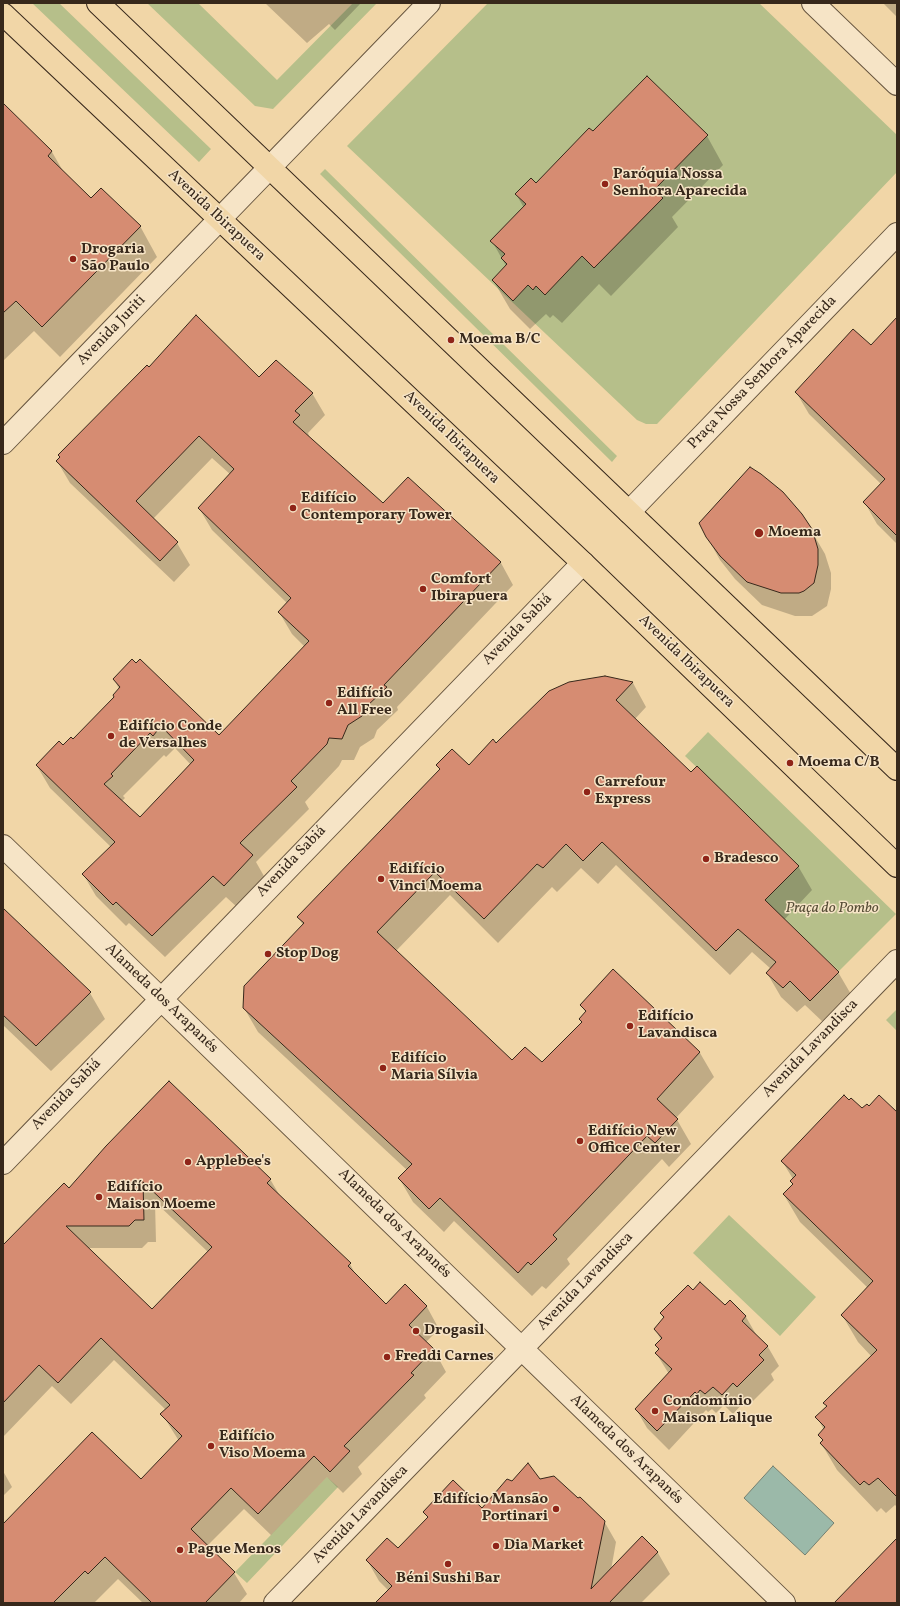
<!DOCTYPE html>
<meta charset="utf-8">
<style>
body{margin:0}
#map{position:relative;width:900px;height:1606px;overflow:hidden;background:#f1d6a7;font-family:Vollkorn,serif}
canvas{display:block}
.frame{position:absolute;inset:0;border:4px solid #37281b;pointer-events:none}
</style>
<div id="map">
<canvas width="900" height="1606"></canvas>
<div class="frame"></div>
</div>
<script>
const ctx = document.querySelector('canvas').getContext('2d');
ctx.lineJoin = 'round';
function paint(path, color) { ctx.fillStyle = color; ctx.fill(path, 'evenodd'); }
const toPath = rows => new Path2D(rows.map(r => 'M' + r).join(''));
function stroke(path, color, width, dash) { ctx.strokeStyle = color; ctx.lineWidth = width; ctx.lineCap = dash ? 'butt' : 'round'; ctx.setLineDash(dash || []); ctx.stroke(path); }
function label(font, color, halo, rows, align = 'center') {
  ctx.font = font + ' Vollkorn,serif'; ctx.lineWidth = 3; ctx.setLineDash([]); ctx.textBaseline = 'middle'; ctx.strokeStyle = halo; ctx.fillStyle = color; for (const [text, x, y, turn = 0] of rows) {
    ctx.save(); ctx.translate(x, y); ctx.rotate((+turn || 0) * Math.PI / 180); ctx.textAlign = isNaN(turn) ? turn : align; if (halo) ctx.strokeText(text, 0, 0); ctx.fillText(text, 0, 0); ctx.restore();
  }
}
const green = toPath([
 [32,3,59,3,211,149,199,162],
 [147,3,198,3,277,80,353,3,377,3,273,109,255,106],
 [488,3,759,3,897,135,897,172,657,424,646,424,637,420,347,146],
 [325,169,617,456,612,462,320,174],
 [708,732,896,914,839,971,764,901,799,866,685,756],
 [897,1009,897,1031,886,1020],
 [729,1215,816,1297,780,1336,693,1253],
 [327,1477,338,1487,247,1583,235,1572]
]);
const water = toPath([
 [773,1466,834,1523,805,1555,744,1498,773,1466]
]);
const shadow = toPath([
 [265,3,361,3,335,30,329,24,307,43],
 [883,3,897,3,897,17],
 [3,104,52,152,63,171,92,199,140,226,157,257,60,357,34,331,3,361],
 [593,133,707,136,723,165,672,217,678,227,611,296,599,284,562,323,553,315,550,318,546,314,530,329,510,309,493,280,506,266,492,241,524,208,516,194,536,184],
 [897,319,897,544,877,524,865,503,882,485,809,414,796,392,871,347],
 [149,368,259,378,312,393,325,415,308,433,310,439,383,504,408,479,501,563,513,585,397,707,398,710,377,730,374,738,360,747,354,760,342,760,339,766,305,802,309,809,256,862,265,878,237,907,226,897,165,957,129,923,126,926,96,896,83,874,111,847,50,788,37,766,73,740,115,697,119,689,114,679,219,736,305,647,292,634,279,612,287,603,212,530,199,508,231,475,212,458,153,519,177,543,190,565,174,582,70,483,57,461],
 [175,748,191,765,140,818,122,801,125,798,123,796,164,755,166,757],
 [811,530,825,554,831,573,831,589,827,606,812,616,795,616,762,605,735,579,720,560,707,537],
 [605,677,633,683,646,707,635,719,691,774,798,866,812,890,784,920,838,972,852,996,825,1024,805,1005,797,1012,781,997,767,973,771,969,752,952,730,975,616,865,598,884,581,868,557,892,552,887,498,943,450,895,396,951,512,1062,542,1063,583,1023,586,1013,581,1005,613,971,700,1053,714,1077,676,1118,691,1144,669,1167,662,1159,567,1259,570,1264,546,1289,542,1286,532,1296,454,1221,444,1232,413,1202,399,1178,407,1170,258,1032,244,1008,303,925,298,917,440,770,437,765,469,766,496,744],
 [3,908,90,993,105,1019,51,1071,3,1025],
 [849,1102,862,1110,869,1107,897,1113,897,1507,895,1505,886,1513,881,1508,877,1512,837,1470,821,1443,823,1441,819,1435,824,1430,817,1417,827,1407,825,1403,872,1357,858,1342,842,1315,868,1288,800,1222,784,1195,793,1185,791,1181,793,1179,782,1161],
 [107,1147,270,1179,280,1196,350,1264,357,1277,386,1305,405,1286,427,1307,439,1329,426,1342,434,1350,446,1372,424,1395,426,1398,358,1467,362,1474,343,1493,327,1477,271,1535,244,1509,207,1546,234,1573,247,1594,239,1603,143,1603,118,1579,94,1603,3,1603,3,1525,141,1481,179,1441,162,1414,166,1410,114,1360,71,1404,52,1386,3,1437,3,1247,69,1189],
 [155,1202,208,1252,152,1310,87,1248,142,1248,148,1242,156,1242],
 [693,1291,725,1306,730,1301,746,1317,757,1336,768,1347,779,1366,771,1374,774,1380,748,1406,744,1402,733,1414,724,1405,716,1413,712,1409,708,1412,706,1410,669,1450,647,1428,636,1409,669,1374,656,1353,659,1350,656,1345,661,1340,655,1329,664,1319,661,1314],
 [3,1471,12,1487,3,1496],
 [540,1481,604,1521,616,1542,611,1570,642,1537,658,1553,670,1574,641,1603,376,1603,388,1590,379,1581,367,1560,398,1550,428,1518,425,1512,482,1509,512,1482]
]);
const building = toPath([
 [647,76,708,135,654,190,663,198,594,268,582,256,545,295,536,286,533,290,528,285,513,301,492,280,507,264,501,258,505,254,490,241,526,204,515,194,531,178,536,183,589,128,593,131,647,76],
 [3,103,52,151,48,156,91,198,101,188,141,226,42,327,16,301,3,313,3,103],
 [196,315,259,377,276,360,313,393,295,411,300,415,293,422,383,503,408,477,501,562,384,685,387,687,365,708,362,716,348,725,342,739,329,738,327,744,291,781,297,787,240,843,253,855,224,886,213,876,152,936,116,902,113,905,82,874,115,842,36,765,59,741,63,745,71,737,73,739,114,697,113,695,120,687,113,679,132,659,136,663,140,659,219,735,309,641,278,612,291,598,198,508,234,469,199,436,136,501,178,542,160,561,56,461,60,457,58,455,147,365,149,367,196,315],
 [161,726,194,760,140,817,104,784,113,776,111,774,150,733,153,736,161,726],
 [897,317,897,536,863,502,885,479,795,392,853,329,871,345,897,317],
 [750,467,761,474,783,492,802,514,812,529,818,549,818,565,814,583,804,591,799,593,781,593,747,582,720,556,706,537,699,523,750,467],
 [605,676,633,682,616,700,691,772,697,766,799,866,765,900,839,972,810,1001,790,981,783,988,766,973,776,962,738,929,716,951,602,842,583,861,566,844,543,868,537,864,484,919,435,872,377,932,512,1060,525,1047,542,1062,582,1022,579,1019,586,1011,580,1005,613,969,700,1052,657,1099,678,1119,655,1143,647,1136,553,1235,557,1239,531,1265,528,1262,518,1273,440,1198,429,1209,398,1178,412,1164,243,1008,244,986,304,923,297,917,440,769,436,765,452,749,469,765,493,739,496,743,549,691,569,682,605,676],
 [3,908,91,992,36,1046,3,1015,3,908],
 [169,1081,271,1179,267,1183,333,1246,351,1263,348,1266,386,1304,405,1284,427,1306,409,1325,434,1349,411,1373,414,1375,344,1446,350,1451,330,1472,314,1456,258,1514,231,1488,191,1529,235,1572,205,1603,152,1603,105,1557,88,1574,85,1571,53,1603,3,1603,3,1524,92,1432,141,1479,182,1436,160,1414,170,1405,101,1338,58,1383,39,1365,3,1403,3,1245,64,1183,69,1188,106,1146,169,1081],
 [143,1182,212,1247,152,1309,66,1226,129,1226,135,1220,144,1220,143,1182],
 [844,1095,849,1100,851,1098,862,1108,867,1104,869,1106,879,1095,897,1112,897,1497,878,1478,869,1485,864,1481,860,1485,820,1443,823,1440,818,1435,825,1427,815,1417,827,1406,823,1403,877,1350,841,1315,873,1281,783,1194,793,1184,790,1181,796,1175,781,1161,844,1095],
 [700,1282,725,1305,730,1300,746,1316,742,1321,768,1346,759,1355,764,1360,737,1387,733,1383,722,1395,713,1387,705,1394,700,1390,697,1394,695,1392,657,1431,635,1409,672,1369,655,1353,659,1349,655,1345,662,1338,654,1329,664,1317,660,1313,688,1285,693,1290,700,1282],
 [528,1463,540,1479,554,1476,578,1498,580,1497,605,1521,591,1589,642,1536,658,1552,609,1603,375,1603,392,1586,366,1560,387,1538,398,1548,428,1517,423,1512,453,1480,482,1508,507,1479,512,1481,528,1463],
 [897,1538,897,1603,834,1603,897,1538]
]);
const minor = toPath([
 [813,3,897,84],
 [3,443,429,3],
 [629,512,897,234],
 [3,846,784,1603],
 [3,1163,583,563],
 [275,1603,897,961]
]);
const primary = toPath([
 [98,3,897,769],
 [3,14,583,563,897,866]
]);
const markers = [
 [605,184,4,"#8f2418"],
 [73,259,4,"#8f2418"],
 [451,340,4,"#8f2418"],
 [293,508,4,"#8f2418"],
 [759,533,5,"#8f2418"],
 [423,589,4,"#8f2418"],
 [329,703,4,"#8f2418"],
 [111,736,4,"#8f2418"],
 [790,763,4,"#8f2418"],
 [587,792,4,"#8f2418"],
 [706,859,4,"#8f2418"],
 [381,879,4,"#8f2418"],
 [268,954,4,"#8f2418"],
 [630,1026,4,"#8f2418"],
 [383,1068,4,"#8f2418"],
 [580,1141,4,"#8f2418"],
 [188,1162,4,"#8f2418"],
 [99,1197,4,"#8f2418"],
 [416,1331,4,"#8f2418"],
 [387,1357,4,"#8f2418"],
 [655,1411,4,"#8f2418"],
 [211,1446,4,"#8f2418"],
 [556,1509,4,"#8f2418"],
 [496,1546,4,"#8f2418"],
 [180,1550,4,"#8f2418"],
 [448,1564,4,"#8f2418"]
];
const poiNames = [
 ["Paróquia Nossa",613,175],
 ["Senhora Aparecida",613,192],
 ["Drogaria",81,250],
 ["São Paulo",81,267],
 ["Moema B/C",459,340],
 ["Edifício",301,499],
 ["Contemporary Tower",301,516],
 ["Moema",768,533],
 ["Comfort",431,580],
 ["Ibirapuera",431,597],
 ["Edifício",337,694],
 ["All Free",337,711],
 ["Edifício Conde",119,727],
 ["de Versalhes",119,744],
 ["Moema C/B",798,763],
 ["Carrefour",595,783],
 ["Express",595,800],
 ["Bradesco",714,859],
 ["Edifício",389,870],
 ["Vinci Moema",389,887],
 ["Stop Dog",276,954],
 ["Edifício",638,1017],
 ["Lavandisca",638,1034],
 ["Edifício",391,1059],
 ["Maria Sílvia",391,1076],
 ["Edifício New",588,1132],
 ["Office Center",588,1149],
 ["Applebee's",196,1162],
 ["Edifício",107,1188],
 ["Maison Moeme",107,1205],
 ["Drogasil",424,1331],
 ["Freddi Carnes",395,1357],
 ["Condomínio",663,1402],
 ["Maison Lalique",663,1419],
 ["Edifício",219,1437],
 ["Viso Moema",219,1454],
 ["Edifício Mansão",548,1500,"right"],
 ["Portinari",548,1517,"right"],
 ["Dia Market",504,1546],
 ["Pague Menos",188,1550],
 ["Béni Sushi Bar",448,1579,"center"]
];
const streetNames = [
 ["Avenida Ibirapuera",216,216,43],
 ["Avenida Juriti",112,331,-46],
 ["Praça Nossa Senhora Aparecida",763,373,-46],
 ["Avenida Ibirapuera",451,438,44],
 ["Avenida Sabiá",518,630,-46],
 ["Avenida Ibirapuera",686,662,44],
 ["Avenida Sabiá",292,862,-46],
 ["Alameda dos Arapanés",161,999,44],
 ["Avenida Lavandisca",811,1049,-46],
 ["Avenida Sabiá",67,1095,-46],
 ["Alameda dos Arapanés",394,1224,44],
 ["Avenida Lavandisca",586,1282,-46],
 ["Alameda dos Arapanés",626,1450,44],
 ["Avenida Lavandisca",361,1515,-46]
];
const parkNames = [
 ["Praça do Pombo",832,909]
];
paint(green, '#b6bf8a');
paint(water, '#9bb9a9');
stroke(water, '#737f70', 1);
paint(shadow, '#0003');
paint(building, '#d68c72');
stroke(building, '#37281b', 1);
stroke(minor, '#66543e', 24);
stroke(primary, '#37281b', 24);
stroke(minor, '#f6e4c6', 22);
stroke(primary, '#f1d6a7', 22);
for (const [x, y, r, color] of markers) { const dot = new Path2D(); dot.arc(x, y, r, 0, 2 * Math.PI); ctx.fillStyle = color; ctx.fill(dot); stroke(dot, '#f6e4c6', 1.5); }
label('bold 15px', '#37281b', '#f6e4c6', poiNames, 'left');
label('15px', '#37281b', '#f6e4c6', streetNames);
label('italic 15px', '#574e37', '#f6e4c6', parkNames);
</script>
